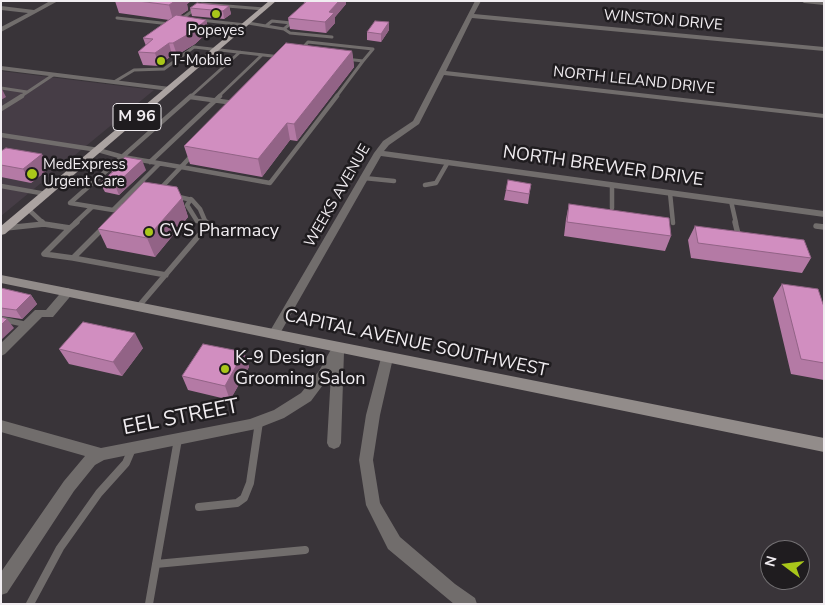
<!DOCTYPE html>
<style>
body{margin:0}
#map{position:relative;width:825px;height:605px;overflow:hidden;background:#393439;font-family:"Nunito Sans",sans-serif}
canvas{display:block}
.frame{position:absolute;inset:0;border:2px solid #f1edf1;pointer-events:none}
.north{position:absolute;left:760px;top:540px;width:50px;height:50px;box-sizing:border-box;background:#1f1c1f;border:1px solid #737073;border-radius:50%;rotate:285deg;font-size:14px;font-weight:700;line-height:20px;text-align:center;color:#f1edf1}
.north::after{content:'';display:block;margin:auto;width:18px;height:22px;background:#a9c71a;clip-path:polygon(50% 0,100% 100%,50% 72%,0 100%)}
</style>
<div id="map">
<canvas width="825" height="605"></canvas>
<div class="frame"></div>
<div class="north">N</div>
</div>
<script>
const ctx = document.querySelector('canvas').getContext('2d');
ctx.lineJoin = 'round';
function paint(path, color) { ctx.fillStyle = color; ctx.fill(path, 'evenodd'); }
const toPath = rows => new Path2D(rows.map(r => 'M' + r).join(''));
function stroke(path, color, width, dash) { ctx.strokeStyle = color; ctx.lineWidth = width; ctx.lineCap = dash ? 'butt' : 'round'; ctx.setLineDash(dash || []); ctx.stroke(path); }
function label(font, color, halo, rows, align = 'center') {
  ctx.font = font + ' "Nunito Sans",sans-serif'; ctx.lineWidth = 5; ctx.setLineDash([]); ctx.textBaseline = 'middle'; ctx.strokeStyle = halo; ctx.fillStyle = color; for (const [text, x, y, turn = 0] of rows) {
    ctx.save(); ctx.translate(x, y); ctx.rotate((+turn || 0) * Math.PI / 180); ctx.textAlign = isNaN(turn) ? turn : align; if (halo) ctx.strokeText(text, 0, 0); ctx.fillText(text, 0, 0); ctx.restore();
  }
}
const built = toPath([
 [1,71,154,90,1,216]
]);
const laneFar3 = toPath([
 [117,18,170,24],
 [180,20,202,4,264,9],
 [200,20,246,25],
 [248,23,284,29,290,33,332,37],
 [267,25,272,21,291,23,284,29],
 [202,28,237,32],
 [300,51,308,42,373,49,363,61],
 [114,82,134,70,164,69,194,47,281,57],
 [1,88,27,92],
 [20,97,53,75],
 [190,97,240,52],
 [218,97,262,55],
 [336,97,363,61,346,59]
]);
const laneFar2 = toPath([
 [190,97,234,103],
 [1,109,22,96],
 [1,135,98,150,123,157,181,167,193,154],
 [150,162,220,96],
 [364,178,394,181],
 [425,185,436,183,448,162],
 [612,185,612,208],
 [1,186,46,194],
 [159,190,181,167,270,183,337,96],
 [670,193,673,223],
 [175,196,192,200,200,209,206,223],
 [191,199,187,205,197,221,206,222],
 [731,201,736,223],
 [126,205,113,210,70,203,191,96],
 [28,209,43,223],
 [114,209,159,164],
 [75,223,92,207]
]);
const laneFar1 = toPath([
 [42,222,44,224],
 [204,222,206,222],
 [735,222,739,238],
 [816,226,824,227],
 [6,228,44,224,70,228,44,254,73,258,103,228],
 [70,228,77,222],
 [73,258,166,275],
 [138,307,207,226,205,222],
 [1,319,28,325]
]);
const lane = toPath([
 [199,507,237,503,244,498,250,483,259,422],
 [156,564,305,550],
 [30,604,60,548,99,493,126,463,132,449],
 [149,604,178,439]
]);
const street = toPath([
 [50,1,58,1,1,32,1,27,28,13,1,10,1,6,34,10,50,1],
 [475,1,481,1,474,14,824,47,824,51,472,18,446,71,824,114,824,118,444,75,419,124,389,145,384,151,824,211,824,217,381,156,278,337,270,337,268,334,270,331,374,153,383,141,413,121,475,1],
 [801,1,824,1,824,5,804,3,801,1],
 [1,66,170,87,174,89,170,91,1,70,1,66],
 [68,288,74,292,53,317,42,317,5,354,1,356,1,343,35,310,46,310,64,289,68,288],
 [338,342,342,344,344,352,341,443,339,447,334,449,329,447,327,443,331,374,311,401,284,418,256,429,104,460,95,465,74,491,7,593,1,595,1,572,64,481,85,456,1,432,1,420,101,448,250,419,274,410,301,393,319,371,334,344,338,342],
 [387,353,391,355,393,358,380,415,373,460,380,503,400,537,455,584,475,598,477,604,454,604,388,549,366,505,359,460,366,415,381,358,383,355,387,353]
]);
const secondary = toPath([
 [1,275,824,438,824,452,1,283,1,275]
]);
const primary = toPath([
 [269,1,276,1,5,234,1,235,1,226,269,1]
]);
const wall = toPath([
 [115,1,191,1,187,4,188,10,179,16,206,20,209,31,195,44,177,55,172,55,159,66,143,65,138,52,146,46,143,38,169,20,119,13],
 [302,1,346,1,346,4,335,17,335,23,326,33,290,29,288,18,305,3],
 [229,6,231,14,224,19,192,16,190,8],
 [389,30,381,42,367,40,367,32],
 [352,51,354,67,297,141,290,140,262,177,190,164,184,146],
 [1,151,50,168,31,183,1,177],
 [111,169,146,170,119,195,105,192,100,183,112,172],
 [531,184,528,204,504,200,506,190],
 [182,198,188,217,155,257,107,248,98,229],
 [569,204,671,236,665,251,564,236,566,219],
 [695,226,811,258,802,273,691,258,688,240],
 [782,284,824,307,824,380,791,374,773,298],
 [1,288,31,295,37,304,22,319,1,316],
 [143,348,122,376,69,364,59,349],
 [244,352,249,367,230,400,188,390,182,376]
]);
const shadedWall = toPath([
 [175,1,191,1,187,4,188,10,173,20,169,5],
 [339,1,346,1,346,4,335,17,335,23,326,33,325,22,329,12],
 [229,6,231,14,224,19,223,11],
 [206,20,209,31,195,44,177,55,173,43],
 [389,22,389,30,381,42,381,34],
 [169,43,172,55,159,66,155,53],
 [352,51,354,67,297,141,294,124],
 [1,87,6,97,1,100],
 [287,123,290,140,262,177,258,159],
 [42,154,50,168,31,183,23,169],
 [142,160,146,170,119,195,115,185],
 [182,198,188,217,155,257,147,238],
 [31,295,37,304,22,319,16,310],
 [7,319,14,328,1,340,1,325],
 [135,333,143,348,122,376,113,362],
 [244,352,249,367,230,400,225,386]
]);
const building = toPath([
 [138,1,175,1,169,5,138,1],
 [307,1,339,1,329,12,334,13,325,22,288,18,307,1],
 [197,3,229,6,223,11,190,8,197,3],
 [176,15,206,20,192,32,173,43,169,43,155,53,138,52,153,39,143,38,176,15],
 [375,21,389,22,381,34,367,32,375,21],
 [286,43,352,51,294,124,287,123,258,159,184,146,286,43],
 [6,148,42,154,23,169,1,165,1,151,6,148],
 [125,157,142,160,115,185,100,183,115,170,111,169,125,157],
 [508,180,531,184,529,194,506,190,508,180],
 [144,182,177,187,182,198,147,238,98,229,144,182],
 [569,204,669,218,671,236,567,222,569,204],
 [695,226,804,240,811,258,698,243,695,226],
 [782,284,818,289,824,307,824,363,801,359,782,284],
 [1,288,31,295,16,310,1,308,1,288],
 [1,317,7,319,1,325,1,317],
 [83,322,135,333,113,362,59,349,83,322],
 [203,344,244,352,225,386,182,376,203,344]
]);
const markers = [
 [216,14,5,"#a9c71a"],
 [161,61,5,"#a9c71a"],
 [32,174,6,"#a9c71a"],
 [149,232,5,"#a9c71a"],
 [225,369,5,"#a9c71a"]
];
const farStreetnames = [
 ["WINSTON DRIVE",663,21,5],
 ["NORTH LELAND DRIVE",634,81,6],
 ["WEEKS AVENUE",338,196,-60]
];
const farPoinames = [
 ["Popeyes",216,31,"center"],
 ["T-Mobile",171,61],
 ["MedExpress",43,165],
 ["Urgent Care",43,182]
];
const shields = [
 [137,117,48]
];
const shieldNames = [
 ["M 96",137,117]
];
const streetNames = [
 ["NORTH BREWER DRIVE",603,167,8],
 ["CAPITAL AVENUE SOUTHWEST",416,344,12]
];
const poiNames = [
 ["CVS Pharmacy",159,232],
 ["K-9 Design",235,359],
 ["Grooming Salon",235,380]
];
const nearStreetnames = [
 ["EEL STREET",181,418,-11]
];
paint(built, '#463d46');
stroke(laneFar3, '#716d6c', 3);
stroke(laneFar2, '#716d6c', 4.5);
stroke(laneFar1, '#716d6c', 5.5);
stroke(lane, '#716d6c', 8);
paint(street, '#716d6c');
paint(secondary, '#928c8a');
paint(primary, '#aba3a1');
paint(wall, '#b47aa5');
paint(shadedWall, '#926386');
paint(building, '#d18ec0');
stroke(building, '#926386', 1);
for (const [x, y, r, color] of markers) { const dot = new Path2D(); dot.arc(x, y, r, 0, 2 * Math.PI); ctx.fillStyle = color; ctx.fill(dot); stroke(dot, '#1f1c1f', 2); }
label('15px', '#f1edf1', '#1f1c1f', farStreetnames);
label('15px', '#f1edf1', '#1f1c1f', farPoinames, 'left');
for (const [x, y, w] of shields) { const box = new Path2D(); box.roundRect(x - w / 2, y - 13.5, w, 27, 4); ctx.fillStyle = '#1f1c1f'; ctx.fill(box); stroke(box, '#f1edf1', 1); }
label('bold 16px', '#f1edf1', null, shieldNames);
label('18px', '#f1edf1', '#1f1c1f', streetNames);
label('18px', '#f1edf1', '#1f1c1f', poiNames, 'left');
label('21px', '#f1edf1', '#1f1c1f', nearStreetnames);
</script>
